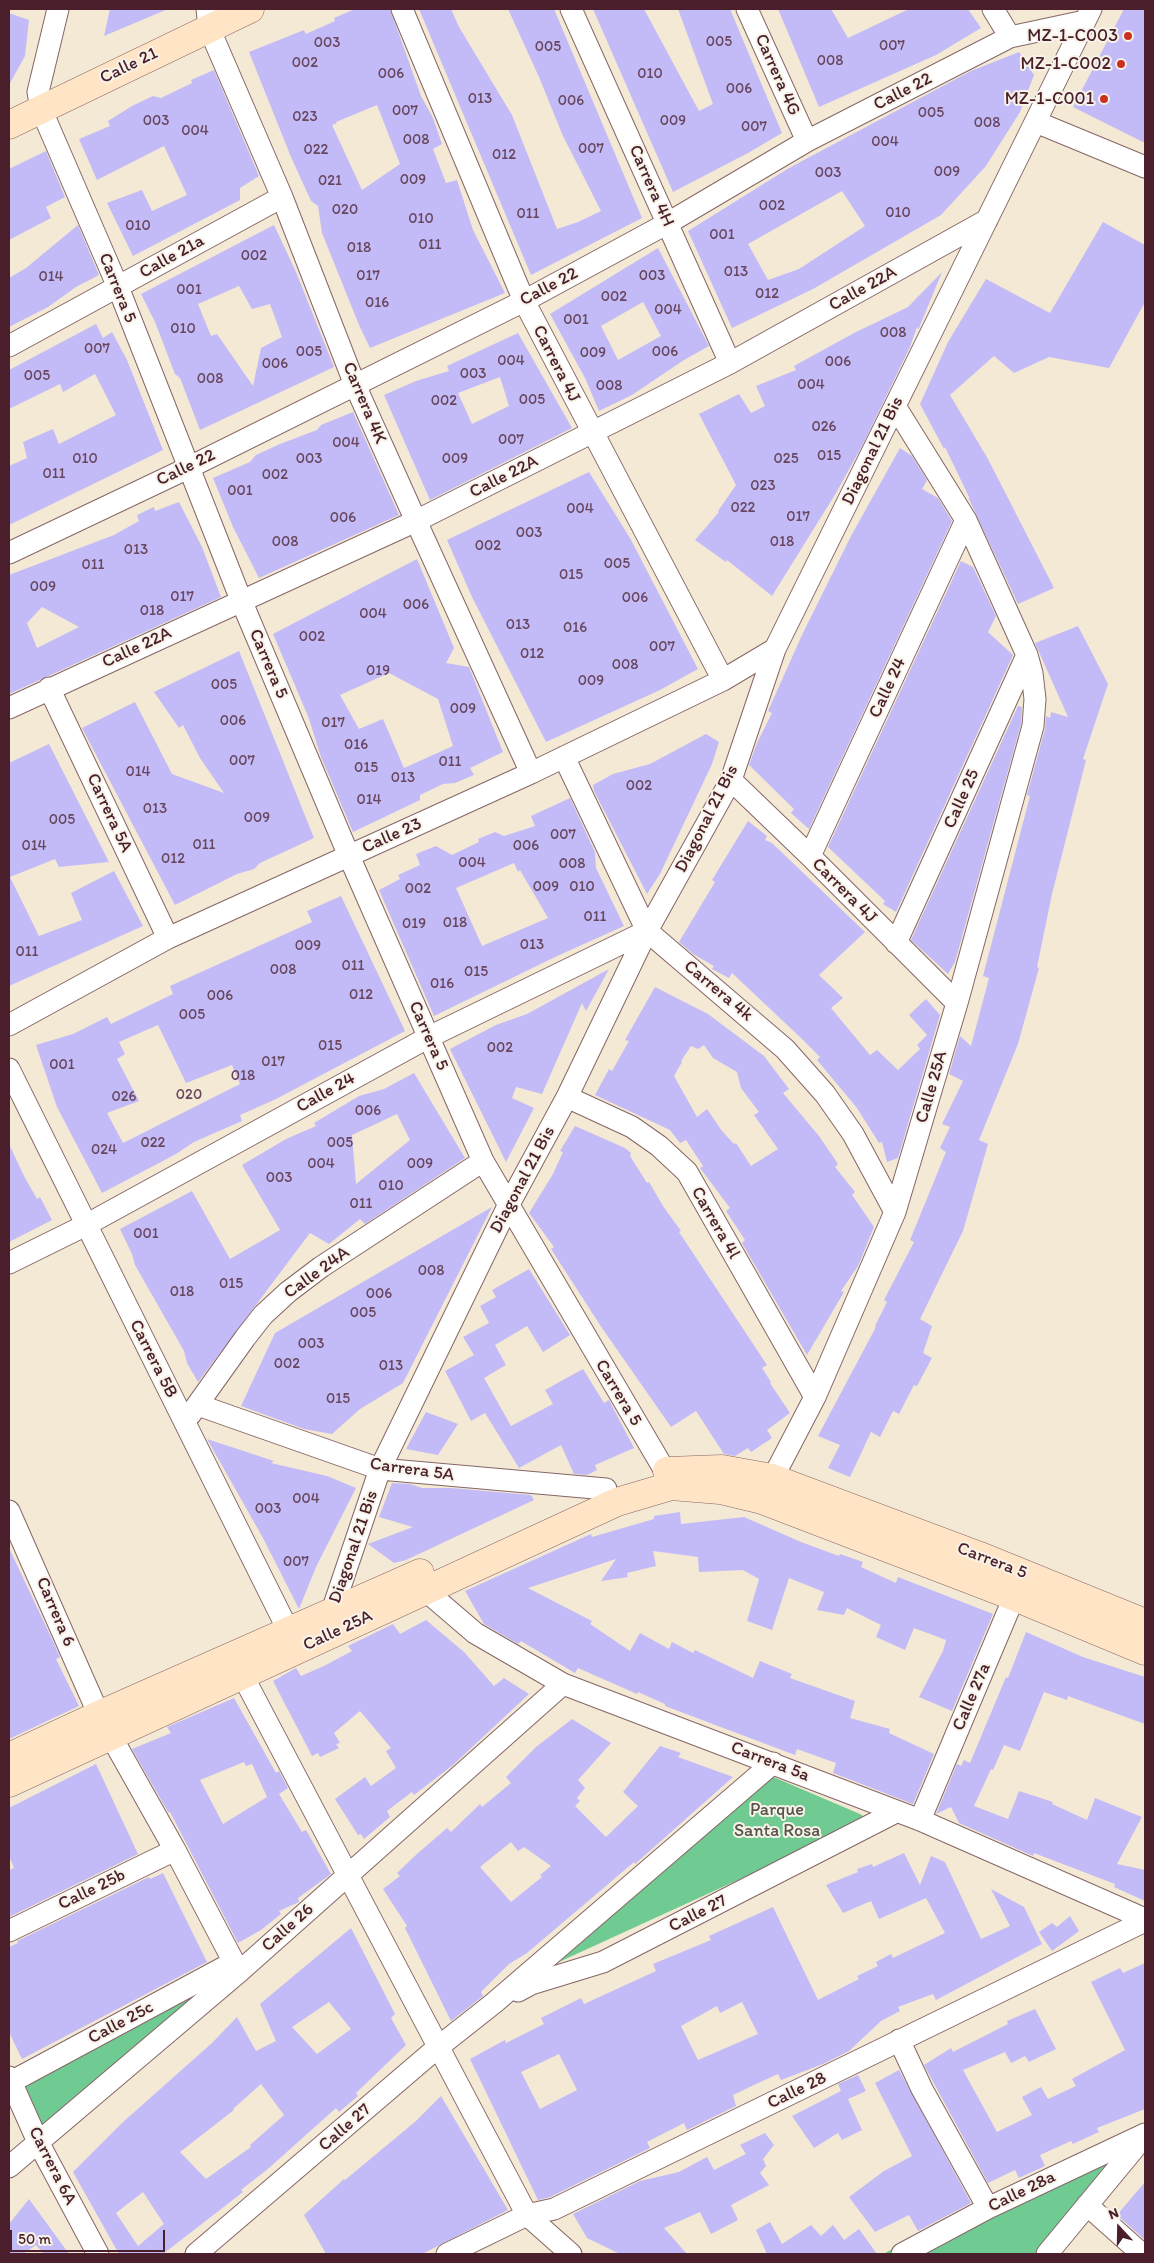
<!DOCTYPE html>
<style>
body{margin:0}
#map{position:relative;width:1154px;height:2263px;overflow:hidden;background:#f4e9d4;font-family:Itim,sans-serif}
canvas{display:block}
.frame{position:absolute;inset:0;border:10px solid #4a1f2b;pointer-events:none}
.north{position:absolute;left:1094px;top:2203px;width:50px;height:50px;-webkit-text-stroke:4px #f7f3e8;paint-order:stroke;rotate:339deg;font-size:14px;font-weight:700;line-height:20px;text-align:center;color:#4a1f2b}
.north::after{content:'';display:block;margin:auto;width:18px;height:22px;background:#4a1f2b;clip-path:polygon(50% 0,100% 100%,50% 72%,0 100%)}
.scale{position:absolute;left:10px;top:2230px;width:155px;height:22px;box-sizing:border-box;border:2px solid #4a1f2b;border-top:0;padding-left:6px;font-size:15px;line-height:18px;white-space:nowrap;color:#4a1f2b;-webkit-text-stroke:4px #f7f3e8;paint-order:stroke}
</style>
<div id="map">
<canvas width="1154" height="2263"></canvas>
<div class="frame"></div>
<div class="north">N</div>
<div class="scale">50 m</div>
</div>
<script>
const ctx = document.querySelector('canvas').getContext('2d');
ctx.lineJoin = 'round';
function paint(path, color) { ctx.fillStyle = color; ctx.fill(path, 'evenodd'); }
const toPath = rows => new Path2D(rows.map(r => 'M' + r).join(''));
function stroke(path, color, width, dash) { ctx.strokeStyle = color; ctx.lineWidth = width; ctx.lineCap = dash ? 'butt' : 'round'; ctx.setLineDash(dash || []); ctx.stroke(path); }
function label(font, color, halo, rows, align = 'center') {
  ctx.font = font + ' Itim,sans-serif'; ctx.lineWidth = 4; ctx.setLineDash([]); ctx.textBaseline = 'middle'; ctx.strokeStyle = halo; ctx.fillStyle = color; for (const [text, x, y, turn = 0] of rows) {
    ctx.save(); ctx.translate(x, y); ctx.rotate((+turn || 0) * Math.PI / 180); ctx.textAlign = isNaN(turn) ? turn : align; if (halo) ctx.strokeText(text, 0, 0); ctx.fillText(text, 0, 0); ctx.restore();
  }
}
const green = toPath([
 [771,1776,860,1814,869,1820,548,1967],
 [228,1971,43,2127,22,2084],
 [1145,2134,1049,2254,883,2254,979,2205]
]);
const building = toPath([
 [110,9,168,9,104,36],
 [355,9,390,9,421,96,433,118,442,144,433,149,446,183,457,180,473,230,505,293,370,348,359,325,322,233,318,206,311,201,291,157,249,52,304,30,306,34,335,21,334,18],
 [377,105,400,164,362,190,332,125,337,123,336,122],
 [419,9,451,9,459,27,512,115,557,229,578,222,601,211,563,136,539,77,508,9,554,9,642,218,531,275],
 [593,9,644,9,699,111,713,104,678,9,730,9,782,133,748,153,673,192],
 [778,9,831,9,848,38,909,9,968,9,981,28,936,55,819,107],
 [1124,9,1145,9,1145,143,1073,107],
 [9,13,29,20,25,56,9,85],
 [1019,52,1034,75,1020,112,986,166,941,215,813,289,732,328,688,231,789,168,971,71],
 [842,191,865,226,799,269,768,280,748,244],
 [214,70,259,176,240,188,240,200,133,256,107,203,142,190,152,211,187,195,164,146,97,180,79,139,110,126,108,121,132,106,153,96,161,98,192,83,191,80],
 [46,151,65,197,46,207,51,218,9,240,9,169],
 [1103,222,1145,245,1145,302,1109,368,1049,357,1014,373,994,356,950,395,988,459,1054,588,1018,604,968,497,970,499,945,447,944,449,920,404,948,342,986,279,1050,313],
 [78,225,99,275,76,287,48,307,9,327,9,278,26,268],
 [274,225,296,272,334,367,200,430,180,378,175,374,155,322,141,294],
 [239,286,252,309,270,304,282,337,261,348,253,386,217,334,211,336,198,304],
 [658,248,709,346,684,360,632,395,599,411,585,378,550,314],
 [643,302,661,336,618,360,601,326],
 [942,272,919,328,919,330,917,327,910,347,862,446,836,493,772,596,727,560,726,562,695,540,719,512,718,511,736,485,699,414,739,394,751,413,765,406,756,386,796,370,794,366,854,333,908,307],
 [96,324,103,338,112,332,127,360,163,450,9,525,9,466,27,458,23,442,53,429,59,444,116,415,95,374,63,392,60,384,9,409,9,370],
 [518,333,572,428,430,500,384,395,416,381,449,371,447,366],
 [500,377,509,406,472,424,458,393],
 [353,412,399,515,259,578,233,527,213,478,250,462,256,455,280,444,317,430,321,425],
 [900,448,912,456,927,480,922,489,938,498,952,521,809,829,791,813,794,809,749,765,757,743,772,713,768,711,802,635,851,536],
 [589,472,630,538,698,669,660,690,546,742,472,597,447,540],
 [179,502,202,547,221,597,9,694,9,575,114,535,139,521,137,515,154,507,155,511],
 [42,607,79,627,37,648,27,623],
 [417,559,454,648,446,663,469,667,503,752,470,768,474,775,455,783,443,784,420,795,420,800,353,832,321,757,308,716,273,634],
 [389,673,438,699,453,746,404,768,383,719,359,729,340,695],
 [961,561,973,567,996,616,988,632,1013,655,896,912,883,904,885,901,828,847],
 [1078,626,1108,684,1083,759,1086,760,1052,894,1037,967,1039,968,1018,1044,979,1140,988,1144,963,1231,920,1319,932,1326,923,1353,932,1358,917,1386,914,1385,899,1414,893,1411,880,1437,871,1432,850,1477,828,1468,840,1445,818,1436,876,1327,875,1326,887,1302,884,1300,914,1242,910,1240,946,1152,940,1148,950,1127,942,1124,963,1081,949,1074,960,1036,971,1046,989,978,983,976,1030,796,1027,795,1045,729,1046,716,1050,718,1051,712,1068,717,1035,643],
 [239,651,314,838,260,863,254,869,237,874,175,905,82,728,135,702,172,774,224,793,200,758,183,725,179,728,154,692],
 [1018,706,1022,707,1021,724,955,962,948,974,911,940],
 [706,734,719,742,712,764,660,874,647,894,594,791,593,785,613,774,650,764],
 [49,744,109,862,59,867,55,859,10,877,39,936,82,920,71,893,114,871,143,926,9,986,9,763],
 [570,798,595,852,596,868,624,926,555,957,434,1016,379,890,400,879,398,875,420,865,416,854,436,846,452,855,479,842,478,839,495,832,504,836,535,826,531,816],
 [514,863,518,872,520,870,548,918,482,946,456,888],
 [748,821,767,836,765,840,772,843,865,932,819,975,843,998,831,1008,870,1055,877,1050,898,1070,920,1049,917,1045,927,1035,909,1015,926,999,940,1015,898,1158,887,1162,882,1142,879,1143,857,1108,817,1060,820,1057,800,1037,732,973,729,978,712,969,714,966,693,954,679,942,715,882,712,880],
 [341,896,405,1031,276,1099,240,1115,242,1121,194,1142,176,1154,102,1193,57,1107,36,1045,73,1034,107,1017,111,1024,173,994,170,986,312,922,307,911],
 [158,1025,186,1083,232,1065,240,1084,123,1143,107,1113,139,1101,117,1059,125,1054,119,1042],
 [609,969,586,1011,582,1003,542,1094,516,1087,512,1098,534,1108,506,1162,450,1049,496,1025,527,1014],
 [655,987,708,1014,764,1056,789,1089,783,1093,819,1136,838,1164,835,1167,855,1192,852,1195,874,1227,858,1266,841,1291,844,1292,807,1355,742,1243,745,1240,726,1211,730,1208,700,1168,703,1166,686,1140,680,1143,670,1130,595,1095,609,1069,612,1071,629,1041,625,1040],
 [704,1045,713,1058,737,1072,741,1088,759,1112,754,1115,778,1149,751,1166,736,1143,734,1144,722,1131,707,1109,697,1117,674,1076,682,1062,681,1061,691,1046,698,1049],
 [414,1073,465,1158,365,1224,360,1219,329,1244,310,1233,198,1382,187,1363,184,1351,135,1265,132,1254,120,1229,192,1191,230,1259,280,1230,242,1165,286,1139,316,1126,314,1123,359,1096,384,1089],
 [397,1114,410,1140,356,1184,352,1135],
 [575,1126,625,1148,631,1153,630,1156,647,1183,649,1182,663,1206,681,1231,679,1232,767,1365,762,1368,771,1382,770,1383,790,1413,767,1430,772,1438,751,1452,748,1448,735,1456,724,1454,696,1411,671,1427,602,1328,551,1249,554,1247,529,1213,553,1174,563,1152,560,1151],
 [9,1144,24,1176,37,1199,40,1197,52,1220,9,1242],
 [492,1207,403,1383,360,1409,332,1434,304,1429,241,1406,275,1333],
 [529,1269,570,1335,543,1352,527,1326,495,1345,506,1365,484,1378,511,1426,553,1404,545,1390,583,1369,604,1403,609,1400,634,1448,595,1465,597,1470,587,1475,574,1474,561,1445,519,1468,485,1413,471,1421,445,1371,474,1355,463,1337,489,1323,480,1306,496,1297,492,1290],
 [426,1412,458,1424,438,1455,406,1449],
 [207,1439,274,1461,271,1463,327,1476,356,1488,316,1567,299,1609,263,1538],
 [392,1483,410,1484,422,1488,451,1488,531,1495,534,1500,406,1560,394,1563,368,1544,413,1527,379,1517],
 [680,1512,681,1524,744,1517,801,1542,839,1556,840,1554,863,1562,861,1567,896,1583,898,1577,993,1614,952,1711,919,1697,943,1651,946,1640,914,1628,905,1650,876,1637,881,1625,847,1608,844,1615,817,1610,824,1592,789,1578,772,1630,747,1621,759,1579,743,1570,699,1572,698,1557,653,1551,656,1566,627,1573,628,1577,601,1581,616,1559,528,1588,592,1621,590,1624,630,1651,640,1633,669,1649,672,1642,693,1653,695,1650,753,1678,760,1661,792,1674,790,1678,855,1701,850,1718,890,1729,889,1733,934,1754,913,1804,833,1773,836,1763,797,1749,795,1755,665,1706,665,1704,638,1692,637,1694,578,1668,575,1673,521,1641,518,1644,484,1624,465,1591,591,1534,592,1537,654,1519,654,1516],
 [9,1548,51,1637,60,1657,56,1659,79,1706,9,1739],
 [426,1620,464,1652,494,1686,504,1678,529,1694,453,1765,414,1795,412,1792,387,1811,390,1817,364,1839,361,1834,358,1835,335,1799,365,1777,371,1786,396,1768,386,1751,391,1748,360,1711,334,1733,340,1743,336,1744,339,1748,320,1757,318,1753,312,1756,273,1681,296,1668,301,1676,324,1666,352,1651,348,1646,393,1624,400,1634],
 [1026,1632,1083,1657,1145,1677,1145,1724,1068,1696,1067,1700,1044,1692,1020,1751,1004,1745,993,1770,991,1769,974,1806,1008,1819,1019,1791,1053,1802,1052,1804,1087,1820,1095,1798,1142,1817,1117,1864,1145,1870,1145,1901,1114,1887,1115,1884,1034,1853,1033,1856,959,1823,951,1807,936,1814,957,1764,961,1766,964,1760,970,1763,1006,1677,1008,1678],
 [234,1698,276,1773,279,1771,288,1788,279,1794,302,1832,306,1830,331,1874,298,1898,299,1902,279,1911,281,1914,261,1930,238,1943,170,1812,168,1812,132,1749,171,1733,167,1727],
 [244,1762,246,1766,252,1764,267,1797,223,1824,200,1780],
 [572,1719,611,1743,578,1780,585,1788,577,1798,580,1801,575,1806,606,1837,638,1806,623,1792,660,1746,681,1753,678,1757,733,1777,635,1864,634,1862,527,1953,509,1964,481,1992,483,1996,451,2021,405,1928,407,1926,383,1889,400,1876,397,1873,417,1854,447,1828,451,1832,480,1804,482,1807,511,1783,506,1777,536,1747],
 [511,1842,518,1851,524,1847,551,1866,540,1875,542,1877,511,1902,480,1867],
 [96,1764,138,1854,9,1917,9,1870,14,1868,9,1856,9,1808],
 [904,1853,920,1885,931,1856,945,1862,981,1939,1010,1926,991,1889,1024,1907,1042,1944,936,2000,933,1994,898,2007,900,2011,881,2021,849,2051,823,2064,781,2080,778,2074,756,2084,733,2095,736,2106,687,2130,684,2123,647,2142,650,2148,550,2197,538,2200,470,2059,505,2040,506,2043,544,2024,541,2018,581,1998,584,2004,656,1971,653,1964,711,1940,709,1936,773,1907,818,2000,859,1979,857,1976,878,1966,876,1962,891,1954,893,1958,945,1933,926,1898,879,1919,871,1901,843,1913,826,1885,858,1872,857,1869,872,1864,873,1867],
 [742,2002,758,2034,698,2060,681,2026,717,2006,720,2013],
 [559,2054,577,2090,540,2109,521,2072],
 [163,1873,207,1962,22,2059,9,2032,9,1947,18,1943,17,1941,149,1877,150,1879],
 [1070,1916,1079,1931,1052,1951,1039,1932,1052,1923,1057,1927],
 [351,1928,395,2014,391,2018,406,2045,356,2093,358,2096,339,2112,336,2108,269,2168,241,2190,243,2192,163,2254,119,2254,73,2172,123,2122,212,2043,237,2017,256,2051,276,2041,260,2004],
 [329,2002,351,2029,317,2054,292,2027],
 [261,2084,284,2115,250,2145,251,2147,206,2179,180,2152,234,2110,233,2109],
 [143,2192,164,2224,138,2246,116,2213],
 [1145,1963,1145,2109,1097,2128,1099,2132,1073,2144,1071,2141,1040,2155,1045,2166,1019,2178,1015,2170,988,2183,924,2065,951,2048,953,2052,1008,2024,1007,2021,1035,2009,1056,2049,1029,2062,1025,2056,1011,2063,1005,2052,963,2070,997,2132,1032,2115,1022,2097,1041,2087,1048,2099,1076,2086,1072,2079,1125,2050,1091,1982,1120,1968,1123,1973],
 [899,2070,971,2203,918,2231,909,2215,875,2232,849,2197,884,2171,912,2156,875,2083],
 [858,2075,866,2091,848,2099,862,2130,842,2140,838,2133,814,2148,792,2116,841,2091,838,2084],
 [441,2096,508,2210,422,2254,326,2254,304,2215,344,2179,345,2180,416,2121],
 [765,2133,774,2145,763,2159,766,2166,760,2173,769,2185,731,2205,738,2220,711,2234,700,2212,664,2228,687,2254,620,2254,587,2238,573,2214,640,2181,679,2172,707,2157,714,2170,746,2154,740,2145],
 [1145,2182,1145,2240,1117,2215],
 [29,2199,69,2254,44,2254,36,2245,23,2254,9,2254,9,2224],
 [770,2222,782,2244,811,2225,821,2236,833,2225,844,2240,859,2229,877,2254,767,2254,756,2230]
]);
const street = toPath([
 [58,9,38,92,41,109,118,287,241,600,349,856,483,1161,665,1471,671,1486],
 [207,9,209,28,282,197,355,385,416,521,531,773],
 [402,9,524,301,723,680],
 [571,9,730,363],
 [747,9,807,141],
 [993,9,1010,37],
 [1036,122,1145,167],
 [9,346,282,197],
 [9,553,188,468,524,301,668,223,807,141,1010,37,1085,21],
 [49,688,168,938],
 [9,708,416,521,730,363,987,220],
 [564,757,647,931,785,1049,825,1094,853,1134,895,1212],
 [731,780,810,856,957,1003],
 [810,856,966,520],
 [896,943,1027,655],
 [9,1025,168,938,531,773,723,680,775,649],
 [9,1069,295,1644],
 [567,1097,632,1127,659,1146,687,1172,815,1397],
 [9,1263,86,1225,429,1037,647,931],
 [198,1405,380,1469,606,1489],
 [190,1415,245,1338,263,1315,288,1292,321,1267,483,1161],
 [766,1491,815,1397,895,1212,957,1003,1033,726,1035,699,1032,673,1027,655,966,520,895,406],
 [9,1511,99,1715,175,1850,239,1972],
 [418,1579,426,1591,475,1633,563,1684,920,1820,1145,1919],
 [338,1621,332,1611,380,1469,508,1206,567,1097,647,931,731,780,775,649,1091,9],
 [236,1663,527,2215,571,2254],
 [920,1820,1020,1583],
 [9,1931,175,1850],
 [518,1991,531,1984,603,1962,896,1812],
 [899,2040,922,2089,988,2208],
 [9,2077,38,2142,98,2254],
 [9,2083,234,1962],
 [9,2167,239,1972,563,1684],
 [1087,2205,1142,2254],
 [196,2254,437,2048,494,2003,773,1763],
 [447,2254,527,2215,554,2209,1145,1921],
 [902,2254,988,2208,1145,2134],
 [1047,2254,1142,2139]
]);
const secondary = toPath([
 [9,125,250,9],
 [667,1471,722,1469,772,1478,980,1556,1145,1623],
 [9,1757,99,1715,420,1573],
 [9,1783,617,1502,671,1486,720,1490,762,1500,1015,1597,1145,1651]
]);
const markers = [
 [1128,36,5,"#c8321e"],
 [1121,64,5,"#c8321e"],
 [1104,99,5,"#c8321e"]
];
const numberNames = [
 ["005",719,42],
 ["003",327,43],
 ["007",892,46],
 ["005",548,47],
 ["008",830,61],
 ["002",305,63],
 ["006",391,74],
 ["010",650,74],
 ["006",739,89],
 ["013",480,99],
 ["006",571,101],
 ["007",405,111],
 ["005",931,113],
 ["023",305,117],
 ["003",156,121],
 ["009",673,121],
 ["008",987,123],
 ["007",754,127],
 ["004",195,131],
 ["008",416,140],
 ["004",885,142],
 ["007",591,149],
 ["022",316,150],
 ["012",504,155],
 ["009",947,172],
 ["003",828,173],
 ["009",413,180],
 ["021",330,181],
 ["002",772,206],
 ["020",345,210],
 ["010",898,213],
 ["011",528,214],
 ["010",421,219],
 ["010",138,226],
 ["001",722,235],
 ["011",430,245],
 ["018",359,248],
 ["002",254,256],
 ["013",736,272],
 ["017",368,276],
 ["003",652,276],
 ["014",51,277],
 ["001",189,290],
 ["012",767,294],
 ["002",614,297],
 ["016",377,303],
 ["004",668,310],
 ["001",576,320],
 ["010",183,329],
 ["008",893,333],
 ["007",97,349],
 ["005",309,352],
 ["006",665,352],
 ["009",593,353],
 ["004",511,361],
 ["006",838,362],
 ["006",275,364],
 ["003",473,374],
 ["005",37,376],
 ["008",210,379],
 ["004",811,385],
 ["008",609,386],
 ["005",532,400],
 ["002",444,401],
 ["026",824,427],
 ["007",511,440],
 ["004",346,443],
 ["015",829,456],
 ["010",85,459],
 ["003",309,459],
 ["009",455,459],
 ["025",786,459],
 ["011",54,474],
 ["002",275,475],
 ["023",763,486],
 ["001",240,491],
 ["022",743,508],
 ["004",580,509],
 ["017",798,517],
 ["006",343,518],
 ["003",529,533],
 ["008",285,542],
 ["018",782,542],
 ["002",488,546],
 ["013",136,550],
 ["005",617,564],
 ["011",93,565],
 ["015",571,575],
 ["009",43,587],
 ["017",182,597],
 ["006",635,598],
 ["006",416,605],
 ["018",152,611],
 ["004",373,614],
 ["013",518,625],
 ["016",575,628],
 ["002",312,637],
 ["007",662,647],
 ["012",532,654],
 ["008",625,665],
 ["019",378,671],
 ["009",591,681],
 ["005",224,685],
 ["009",463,709],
 ["006",233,721],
 ["017",333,723],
 ["016",356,745],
 ["007",242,761],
 ["011",450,762],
 ["015",366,768],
 ["014",138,772],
 ["013",403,778],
 ["002",639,786],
 ["014",369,800],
 ["013",155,809],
 ["009",257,818],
 ["005",62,820],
 ["007",563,835],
 ["011",204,845],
 ["014",34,846],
 ["006",526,846],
 ["012",173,859],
 ["004",472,863],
 ["008",572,864],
 ["009",546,887],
 ["010",582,887],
 ["002",418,889],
 ["011",595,917],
 ["018",455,923],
 ["019",414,924],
 ["013",532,945],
 ["009",308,946],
 ["011",27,952],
 ["011",353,966],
 ["008",283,970],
 ["015",476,972],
 ["016",442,984],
 ["012",361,995],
 ["006",220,996],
 ["005",192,1015],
 ["015",330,1046],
 ["002",500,1048],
 ["017",273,1062],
 ["001",62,1065],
 ["018",243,1076],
 ["020",189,1095],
 ["026",124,1097],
 ["006",368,1111],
 ["022",153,1143],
 ["005",340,1143],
 ["024",104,1150],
 ["004",321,1164],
 ["009",420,1164],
 ["003",279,1178],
 ["010",391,1186],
 ["011",361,1204],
 ["001",146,1234],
 ["008",431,1271],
 ["015",231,1284],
 ["018",182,1292],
 ["006",379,1294],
 ["005",363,1313],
 ["003",311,1344],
 ["002",287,1364],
 ["013",391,1366],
 ["015",338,1399],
 ["004",306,1499],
 ["003",268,1509],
 ["007",296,1562]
];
const poiNames = [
 ["MZ-1-C003",1118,36],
 ["MZ-1-C002",1111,64],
 ["MZ-1-C001",1094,99]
];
const streetNames = [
 ["Calle 21",129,66,-26],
 ["Carrera 4G",777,75,66],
 ["Calle 22",903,92,-27],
 ["Carrera 4H",651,186,66],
 ["Calle 21a",172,257,-29],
 ["Calle 22",549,287,-28],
 ["Carrera 5",117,288,68],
 ["Calle 22A",863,289,-29],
 ["Carrera 4J",556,364,63],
 ["Carrera 4K",364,403,67],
 ["Diagonal 21 Bis",873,451,-64],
 ["Calle 22",186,468,-26],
 ["Calle 22A",504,477,-27],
 ["Calle 22A",137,648,-25],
 ["Carrera 5",268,664,67],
 ["Calle 24",888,688,-65],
 ["Calle 25",962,799,-66],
 ["Carrera 5A",109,813,65],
 ["Diagonal 21 Bis",707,819,-63],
 ["Calle 23",392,836,-24],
 ["Carrera 4J",844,891,45],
 ["Carrera 4k",718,991,40],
 ["Carrera 5",428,1036,66],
 ["Calle 25A",932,1087,-74],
 ["Calle 24",326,1093,-29],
 ["Diagonal 21 Bis",523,1180,-62],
 ["Carrera 4l",715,1223,60],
 ["Calle 24A",317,1273,-36],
 ["Carrera 5B",153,1359,63],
 ["Carrera 5",618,1393,59],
 ["Carrera 5A",412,1470,8],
 ["Diagonal 21 Bis",354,1547,-71],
 ["Carrera 5",992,1561,21],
 ["Carrera 6",55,1612,67],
 ["Calle 25A",338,1631,-25],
 ["Calle 27a",972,1697,-67],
 ["Carrera 5a",770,1762,21],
 ["Calle 25b",92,1890,-26],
 ["Calle 27",698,1914,-27],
 ["Calle 26",288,1928,-42],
 ["Calle 25c",121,2023,-28],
 ["Calle 28",797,2091,-26],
 ["Calle 27",345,2128,-41],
 ["Carrera 6A",52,2166,63],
 ["Calle 28a",1022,2192,-26]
];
const parkNames = [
 ["Parque",777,1810],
 ["Santa Rosa",777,1831]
];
paint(green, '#70cb92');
paint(building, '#c3bbf7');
stroke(street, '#866666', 23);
stroke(secondary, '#866666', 29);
stroke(street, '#fff', 21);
stroke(secondary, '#ffe4c6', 28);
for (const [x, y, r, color] of markers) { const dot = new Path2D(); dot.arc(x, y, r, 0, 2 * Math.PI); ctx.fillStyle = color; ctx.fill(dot); stroke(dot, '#f7f3e8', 2); }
label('15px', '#68465e', null, numberNames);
label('18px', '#4a1f2b', '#f7f3e8', poiNames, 'right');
label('18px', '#4a1f2b', '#f7f3e8', streetNames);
label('18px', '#55534a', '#f7f3e8', parkNames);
</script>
